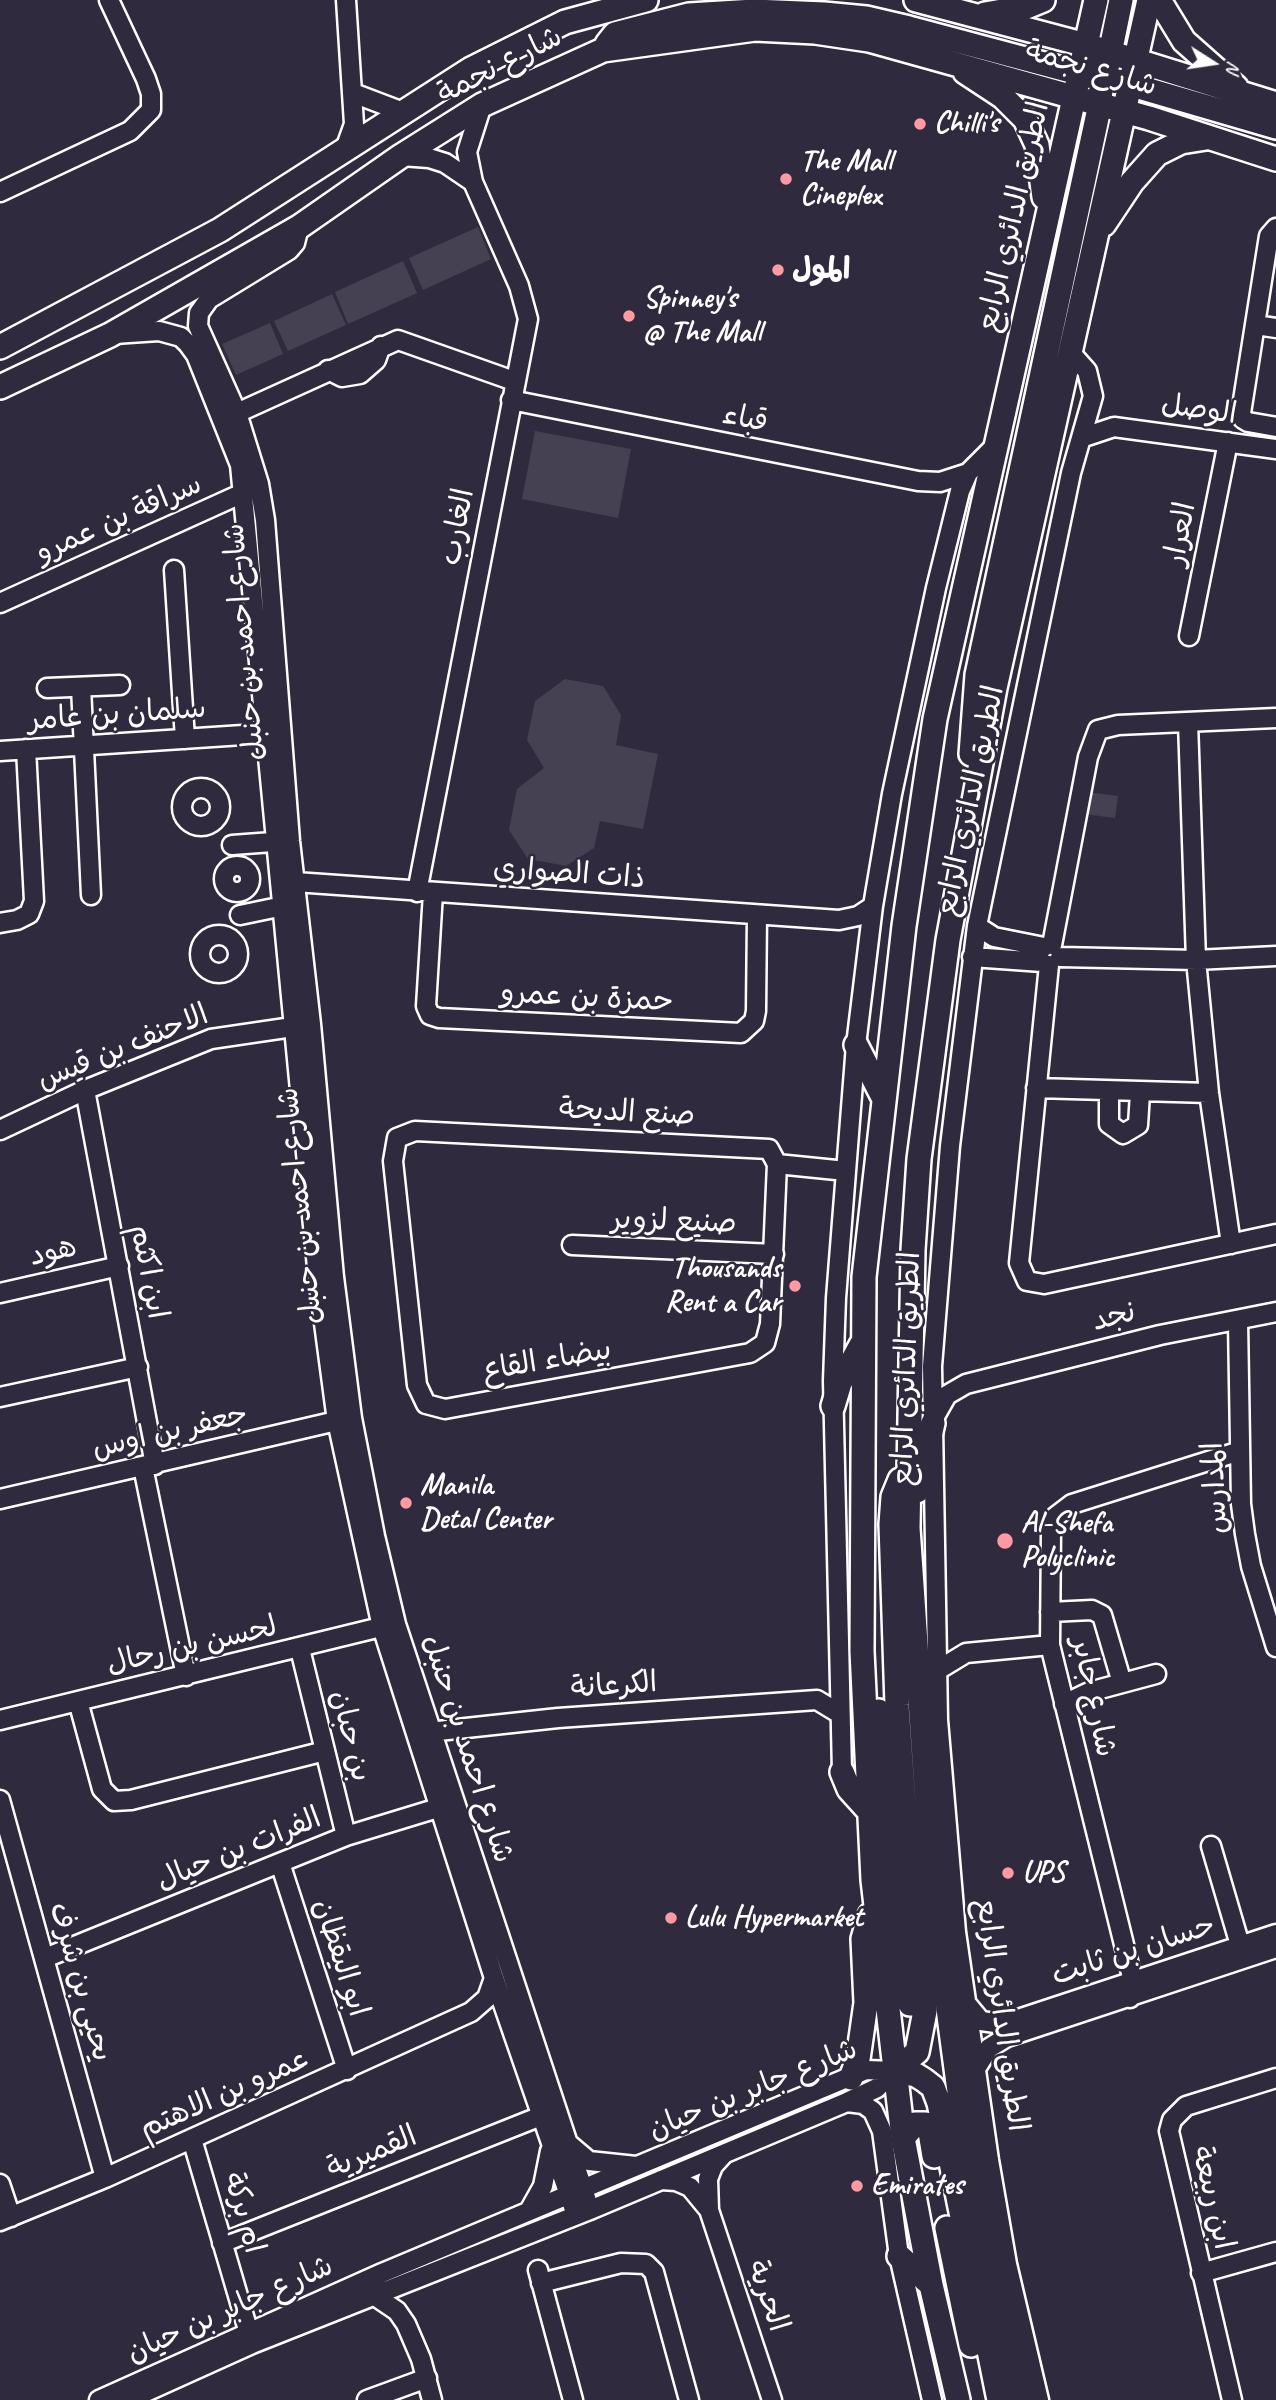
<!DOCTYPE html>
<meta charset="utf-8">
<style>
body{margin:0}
#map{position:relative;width:1276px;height:2400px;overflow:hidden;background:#2f2a3d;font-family:Caveat,sans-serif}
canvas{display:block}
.north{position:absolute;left:1178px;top:28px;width:70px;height:70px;-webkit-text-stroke:5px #2f2a3d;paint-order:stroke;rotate:102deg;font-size:19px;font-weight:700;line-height:28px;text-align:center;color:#fff}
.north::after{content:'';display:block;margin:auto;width:24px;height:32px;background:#fff;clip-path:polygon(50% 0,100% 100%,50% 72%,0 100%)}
</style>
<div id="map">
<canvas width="1276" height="2400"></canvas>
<div class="north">N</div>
</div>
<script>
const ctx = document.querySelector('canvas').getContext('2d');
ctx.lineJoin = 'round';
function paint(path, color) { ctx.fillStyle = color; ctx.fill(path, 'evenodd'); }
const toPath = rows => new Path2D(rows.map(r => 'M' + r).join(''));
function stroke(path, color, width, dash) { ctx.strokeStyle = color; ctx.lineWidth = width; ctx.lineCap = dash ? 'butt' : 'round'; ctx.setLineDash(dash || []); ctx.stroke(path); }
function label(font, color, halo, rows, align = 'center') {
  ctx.font = font + ' Caveat,"Playpen Sans Arabic",sans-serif'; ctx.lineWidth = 5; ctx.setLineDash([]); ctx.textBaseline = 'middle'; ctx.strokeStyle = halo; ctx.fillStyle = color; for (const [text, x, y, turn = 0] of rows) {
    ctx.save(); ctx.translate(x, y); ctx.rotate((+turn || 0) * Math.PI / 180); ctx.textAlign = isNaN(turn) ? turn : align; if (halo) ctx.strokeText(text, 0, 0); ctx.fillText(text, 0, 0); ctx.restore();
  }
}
const green = toPath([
 [478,227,491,259,423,290,409,258],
 [403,261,417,293,348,324,335,292],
 [332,294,346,325,288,351,274,321],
 [270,323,283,354,236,375,222,344],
 [535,431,631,449,618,518,522,499],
 [565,679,603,686,621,715,616,745,658,754,643,829,600,821,594,848,566,866,528,859,509,830,517,789,544,768,527,740,535,701],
 [1087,792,1118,796,1115,818,1084,814]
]);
const minor = toPath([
 [353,93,403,112],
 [344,152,354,124,346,0],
 [401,156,429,158,445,163,473,182],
 [0,192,130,131,151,110,151,94,146,79,109,0],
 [299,227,295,243,289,250,209,299,199,313,198,326,237,413,259,484,265,520,290,841,311,1024,334,1277,352,1418,375,1536,396,1624,590,2210],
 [1276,228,1269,236,1241,413,1243,419,1248,422,1276,427],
 [1256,325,1276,328],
 [114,334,159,331,181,337,188,344,196,355,240,465,318,1278,337,1421,382,1627,494,1978,576,2215],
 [328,370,342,377,360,374,376,360,381,346],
 [511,400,918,481,940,482,968,473],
 [237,413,398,340,514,381],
 [1081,438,1114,427,1276,449],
 [174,570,185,739],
 [0,603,254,488],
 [1189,636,1228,442],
 [81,687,91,895],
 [47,688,120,685],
 [1188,722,1196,960,1209,1093,1231,1244],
 [0,751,273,733],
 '182 807a19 19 0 1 1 38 0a19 19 0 1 1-38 0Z',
 [232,845,286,841],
 '224 879a13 13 0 1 1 26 0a13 13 0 1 1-26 0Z',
 [295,882,839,920,858,916,873,906],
 [417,892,528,319,519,286,473,182,467,152,482,105],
 [433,893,426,1006,430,1015,439,1018,741,1033,754,1021,756,1011,757,915],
 [240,915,293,904],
 [0,923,17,920,29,914,34,901,26,749],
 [977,926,994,937,1044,947],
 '200 954a19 19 0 1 1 38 0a19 19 0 1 1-38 0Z',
 [1052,945,1088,757,1098,730,1118,725,1276,718],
 [972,957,1042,962],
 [1060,957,1196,960,1276,956],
 [1049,965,1019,1263,1027,1281,1044,1284,1276,1234],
 [1036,1088,1209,1093],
 [85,1090,155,1465],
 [1109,1092,1109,1124,1123,1134,1138,1125,1140,1093],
 [0,1130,85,1090,211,1039,306,1025],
 [415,1131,769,1149,777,1164,770,1324,765,1343,750,1353,445,1409,426,1404,417,1385,393,1161,397,1138,415,1131],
 [777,1164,846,1171],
 [572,1245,774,1254],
 [0,1293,119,1266],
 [1238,1321,1241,1504,1245,1534,1251,1566,1276,1647],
 [0,1397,138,1367],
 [934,1418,947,1395,966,1384,1160,1335,1276,1312],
 [143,1467,186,1676],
 [0,1499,345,1419],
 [1050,1612,1092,1610,1102,1615,1122,1683],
 [300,1649,346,1836],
 [938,1670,966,1653,1050,1645],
 [78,1701,102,1789,114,1801,131,1800,325,1751],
 [1064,1704,1089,1692,1156,1674],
 [0,1720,393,1624],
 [420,1733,558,1718,817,1700,840,1714],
 [842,1772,833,1381,836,1298,856,1045,873,906,892,794,936,588,960,491,968,473,993,448],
 [0,1800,105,2178],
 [1211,1846,1240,1945,1239,1957],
 [280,1863,347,2070],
 [45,1958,346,1836,451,1804],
 [1130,1998,1133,1981,1050,1645,1051,1530,1055,1517,1072,1504,1240,1451],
 [967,2004,981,2021,1003,2024,1276,1934],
 [977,2067,989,2048,1007,2037,1276,1948],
 [847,2102,863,2104,873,2111,882,2131,899,2256,932,2400],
 [192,2139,251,2340],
 [569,2144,589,2161,636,2166],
 [723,2155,713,2166,708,2179,709,2210,772,2400],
 [661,2180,676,2181,690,2187,709,2210],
 [0,2184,11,2217],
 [529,2211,543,2186,550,2151],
 [0,2221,105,2178,471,2012,487,1998,494,1978],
 [222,2243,541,2116],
 [538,2270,573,2400],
 [1201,2273,1276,2252],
 [541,2283,621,2263,646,2264,654,2272,689,2400],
 [372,2294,397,2311,406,2324,421,2359,432,2400],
 [99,2400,382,2273,866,2070,894,2071,877,2088,847,2102,590,2210,252,2344,128,2400],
 [367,2400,427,2378],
 [1039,2400,1007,2264,989,2160,956,1932,938,1720,932,1366,950,1146,977,926,1071,473,1093,396,1087,371,1071,353],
 [1232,2400,1169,2131,1172,2120,1186,2106,1276,2078]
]);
const major = toPath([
 [916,0,1086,45,1276,104],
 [1159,0,1184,41,1236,87],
 [985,14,1026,7,1043,0],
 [607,44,615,34,689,15,754,11,824,14,866,18,909,28,1093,77],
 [1107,68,1121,0],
 [965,72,1003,97,1025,119,1037,145,1044,197],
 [1118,81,1276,127],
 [1104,224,1132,182,1157,154,1181,142,1206,138],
 [0,347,220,230,471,69,565,22,646,0],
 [0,387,110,335,299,227,401,156,482,105,603,50,755,29,815,32,869,40,1149,118,1276,159],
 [971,754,977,675,1100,104,1102,71,1097,56,1086,45],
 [856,1045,884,1099],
 [833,1406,840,1383,861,1345],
 [917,1491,933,1423],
 [879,1711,905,1993,910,2004,918,2004,925,1997],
 [842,1772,849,1789,868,1810],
 [894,2071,917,2052,925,2011,904,1803,897,1705,891,1524,893,1497,900,1480],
 [894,2071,916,2075,924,2080,933,2087,939,2103,999,2400],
 [851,2078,858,2059,866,2003,863,1939,870,1915],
 [903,2138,915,2124,925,2124,930,2132,934,2156],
 [947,2228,971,2345],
 [899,2256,931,2285],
 [958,2400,931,2285,903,2138,873,1880,862,1651,864,1277,904,926,935,719,1096,0],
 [1020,2400,981,2219,959,2091,934,1903,908,1528,913,1250,919,1159,948,940,995,688,1149,0]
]);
const markers = [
 [920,124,7,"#ff9aa2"],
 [786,179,7,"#ff9aa2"],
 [778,270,7,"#ff9aa2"],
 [629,316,7,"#ff9aa2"],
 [795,1286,7,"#ff9aa2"],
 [406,1503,7,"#ff9aa2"],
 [1005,1541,9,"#ff9aa2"],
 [1008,1873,7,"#ff9aa2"],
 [671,1918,7,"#ff9aa2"],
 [857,2186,7,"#ff9aa2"]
];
const streetNames = [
 ["شارع نجمة",500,66,-27],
 ["شارع نجمة",1091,69,16],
 ["الطريق الدائري الرابع",1014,217,-77],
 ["الوصل",1199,410,8],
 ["قباء",745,419,11],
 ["سراقة بن عمرو",119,519,-24],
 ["الغارب",458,527,-79],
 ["العرار",1181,534,-79],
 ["شارع احمد بن حنبل",245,642,-95],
 ["سلمان بن عامر",117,715,-4],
 ["الطريق الدائري الرابع",971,801,-78],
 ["ذات الصواري",569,874,4],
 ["حمزة بن عمرو",587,998,3],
 ["الاحنف بن قيس",123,1048,-22],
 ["صنع الديحة",627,1113,3],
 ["شارع احمد بن حنبل",301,1206,-96],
 ["صنيع لزوير",674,1222,2],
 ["هود",53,1252,-13],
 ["ابن اكثم",148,1272,79],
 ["نجد",1114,1317,-14],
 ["بيضاء القاع",547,1361,-10],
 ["الطريق الدائري الرابع",907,1369,-88],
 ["جعفر بن اوس",170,1432,-13],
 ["المدارس",1216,1488,-93],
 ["لحسن بن رحال",192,1646,-13],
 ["الكرعانة",614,1686,-4],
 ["شارع جابر",1093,1697,78],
 ["بن حبان",350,1736,76],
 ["شارع احمد بن حنبل",467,1749,72],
 ["الفرات بن حيال",239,1850,-22],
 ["حسان بن ثابت",1133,1951,-18],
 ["ابو اليقظان",340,1958,72],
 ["يحيى بن شرف",80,1982,74],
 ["الطريق الدائري الرابع",1001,2015,82],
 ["شارع جابر بن حيان",753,2090,-22],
 ["عمرو بن الاهتم",225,2094,-24],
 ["القميرية",372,2153,-22],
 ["ابن ربيعة",1212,2198,77],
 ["ام بركة",243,2213,74],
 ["الحرية",767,2296,71],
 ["شارع جابر بن حيان",230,2310,-24]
];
const poiNames = [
 ["Chilli's",934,124],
 ["The Mall",800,162],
 ["Cineplex",800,196],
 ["المول",792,270],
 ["Spinney's",643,299],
 ["@ The Mall",643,333],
 ["Thousands",781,1269,"right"],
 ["Rent a Car",781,1303,"right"],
 ["Manila",420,1486],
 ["Detal Center",420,1520],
 ["Al-Shefa",1021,1524],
 ["Polyclinic",1021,1558],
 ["UPS",1022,1873],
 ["Lulu Hypermarket",685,1918],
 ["Emirates",871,2186]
];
paint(green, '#464152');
stroke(minor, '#fff', 23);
stroke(major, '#fff', 28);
stroke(minor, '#2f2a3d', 18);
stroke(major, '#2f2a3d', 23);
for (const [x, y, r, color] of markers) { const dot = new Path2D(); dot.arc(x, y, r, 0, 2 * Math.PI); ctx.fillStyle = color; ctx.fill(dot); stroke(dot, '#2f2a3d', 2.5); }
label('30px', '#fff', '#2f2a3d', streetNames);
label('bold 30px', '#fff', '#2f2a3d', poiNames, 'left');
</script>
